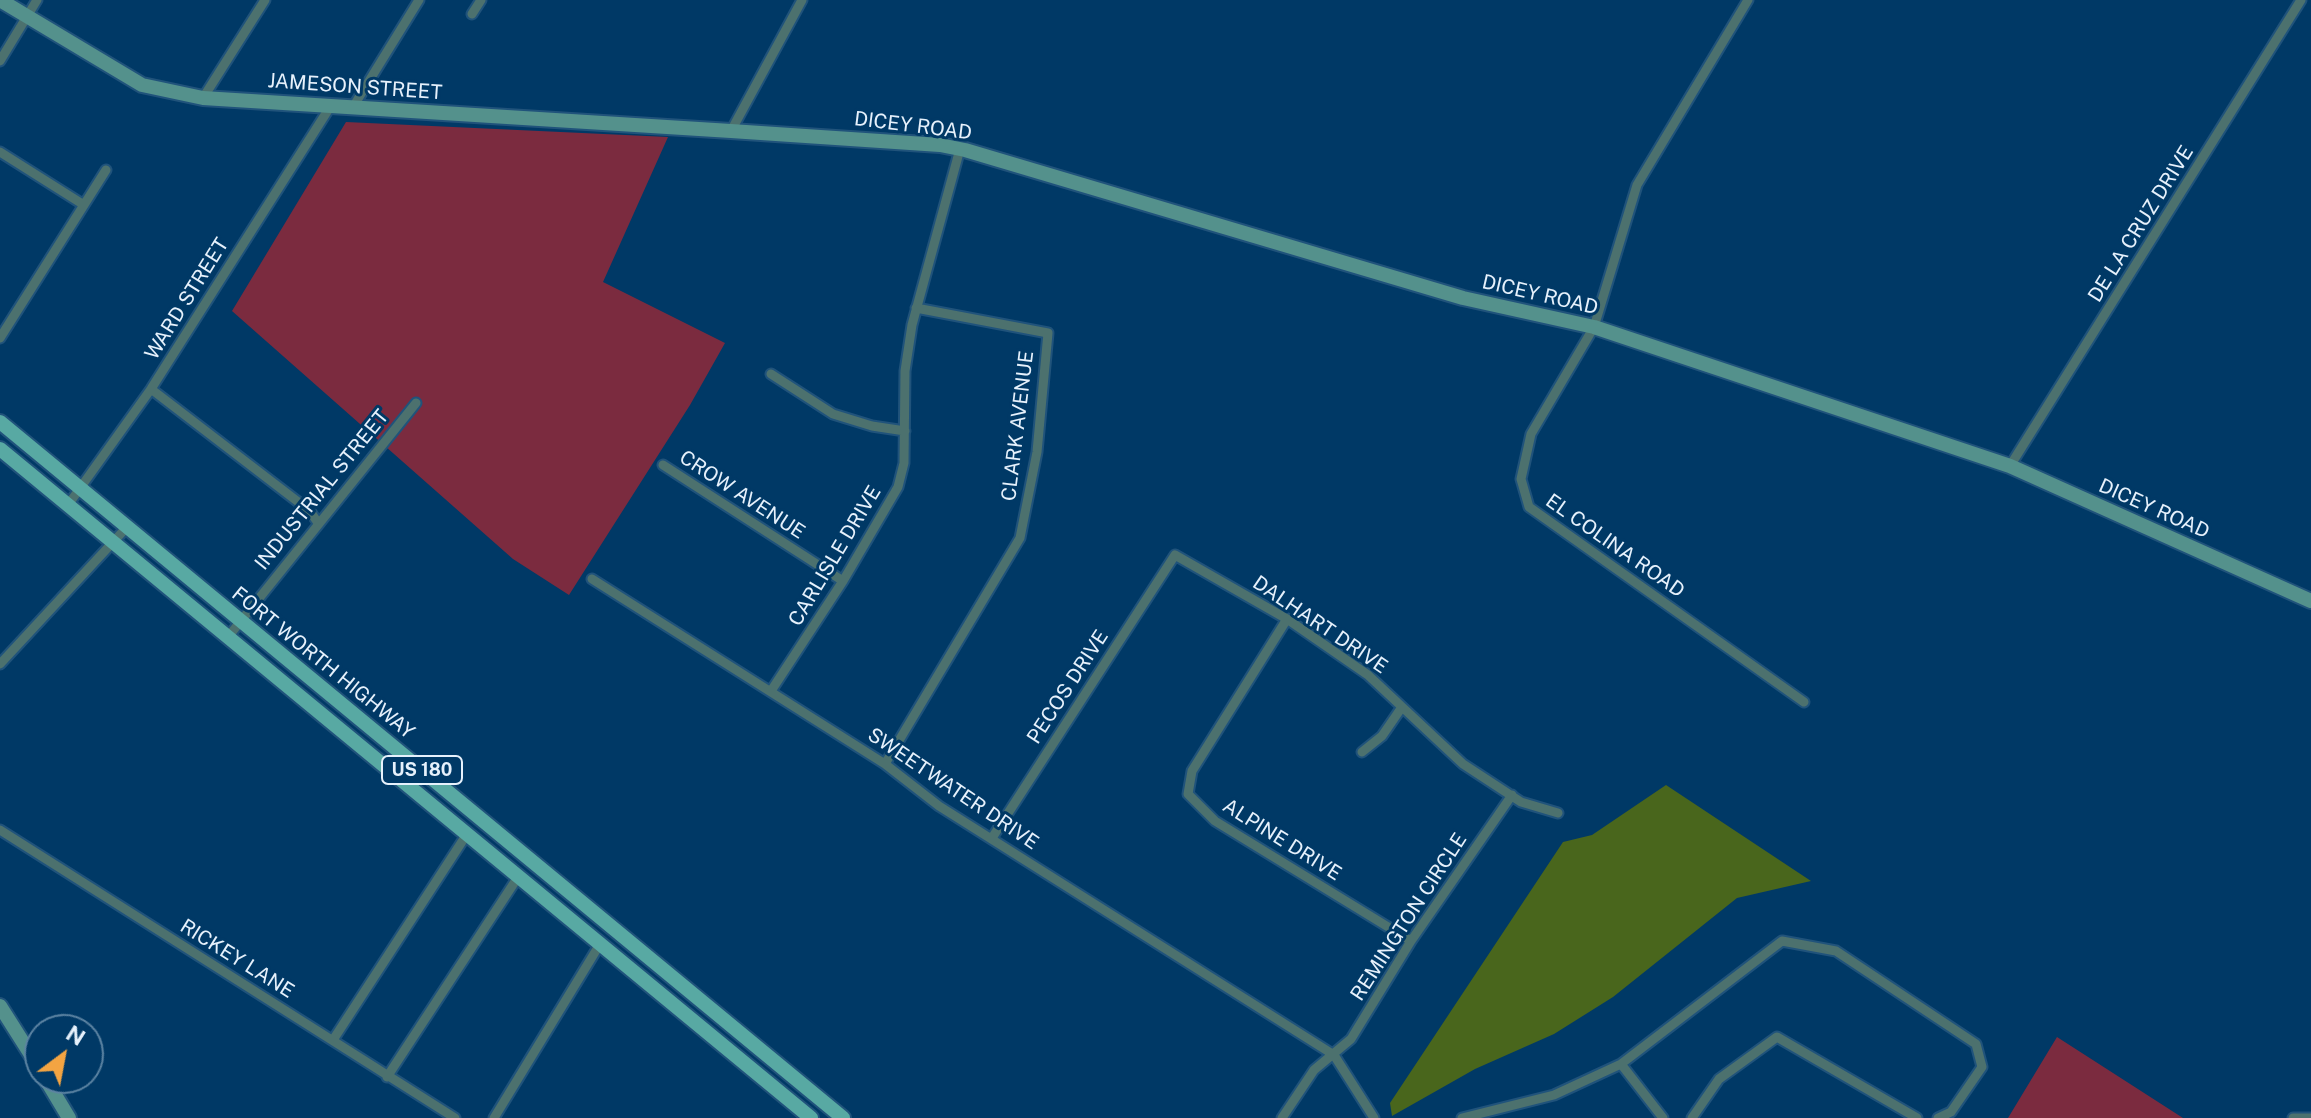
<!DOCTYPE html>
<style>
body{margin:0}
#map{position:relative;width:2311px;height:1118px;overflow:hidden;background:#003966;font-family:"Public Sans",sans-serif}
canvas{display:block}
.north{position:absolute;left:24px;top:1014px;width:80px;height:80px;box-sizing:border-box;background:#003966;border:2px solid #5c83a2;border-radius:50%;rotate:32deg;font-size:22px;font-weight:700;line-height:32px;text-align:center;color:#e6f1fc}
.north::after{content:'';display:block;margin:auto;width:28px;height:36px;background:#f3a442;clip-path:polygon(50% 0,100% 100%,50% 72%,0 100%)}
</style>
<div id="map">
<canvas width="2311" height="1118"></canvas>
<div class="north">N</div>
</div>
<script>
const ctx = document.querySelector('canvas').getContext('2d');
ctx.lineJoin = 'round';
function paint(path, color) { ctx.fillStyle = color; ctx.fill(path, 'evenodd'); }
const toPath = rows => new Path2D(rows.map(r => 'M' + r).join(''));
function stroke(path, color, width, dash) { ctx.strokeStyle = color; ctx.lineWidth = width; ctx.lineCap = dash ? 'butt' : 'round'; ctx.setLineDash(dash || []); ctx.stroke(path); }
function label(font, color, halo, rows, align = 'center') {
  ctx.font = font + ' "Public Sans",sans-serif'; ctx.lineWidth = 6; ctx.setLineDash([]); ctx.textBaseline = 'middle'; ctx.strokeStyle = halo; ctx.fillStyle = color; for (const [text, x, y, turn = 0] of rows) {
    ctx.save(); ctx.translate(x, y); ctx.rotate((+turn || 0) * Math.PI / 180); ctx.textAlign = isNaN(turn) ? turn : align; if (halo) ctx.strokeText(text, 0, 0); ctx.fillText(text, 0, 0); ctx.restore();
  }
}
const green = toPath([
 [346,122,668,137,603,282,725,343,690,405,569,595,513,559,232,311],
 [2057,1037,2183,1118,2008,1118]
]);
const water = toPath([
 [1666,785,1811,881,1737,898,1613,997,1554,1034,1475,1069,1392,1116,1390,1103,1563,842,1592,835]
]);
const street = toPath([
 [1748,0,1637,185,1594,327,1531,434,1521,479,1529,507,1804,702],
 [472,14,481,0],
 [0,61,37,0],
 [203,98,265,0],
 [353,107,419,0],
 [731,131,802,0],
 [0,152,84,205],
 [0,338,106,170],
 [771,374,833,414,872,426,905,431],
 [151,389,310,511,318,523],
 [663,465,843,581],
 [2010,466,2301,0],
 [68,505,151,389,330,107],
 [592,579,885,764,939,806,1334,1055,1374,1118],
 [1287,619,1192,771,1188,794,1215,821,1411,941],
 [228,637,416,403],
 [0,664,127,527],
 [771,691,843,581,898,487,904,463,905,371,912,325,960,149],
 [1362,752,1382,736,1402,707],
 [885,764,1020,538,1037,452,1048,333,916,308],
 [0,830,455,1118],
 [992,838,1175,555,1287,619,1368,675,1463,764,1521,802,1558,813],
 [333,1040,467,834],
 [1621,1064,1663,1118],
 [387,1077,518,877],
 [494,1118,600,944],
 [1282,1118,1314,1070,1351,1039,1411,941,1512,795],
 [1462,1118,1554,1095,1621,1064,1782,941,1836,951,1976,1044,1982,1067,1951,1112,1938,1118],
 [1692,1118,1719,1079,1777,1037,1917,1118],
 [2293,1118,2311,1118]
]);
const secondary = toPath([
 [0,0,142,85,203,98,731,131,940,145,965,150,1463,298,1594,327,2010,466,2311,601],
 [0,1006,40,1069],
 [45,1078,69,1118]
]);
const primary = toPath([
 [0,422,843,1118],
 [0,449,811,1118]
]);
const shields = [
 [422,770,80]
];
const shieldNames = [
 ["US 180",422,770]
];
const streetNames = [
 ["JAMESON STREET",355,87,4],
 ["DICEY ROAD",913,126,7],
 ["DE LA CRUZ DRIVE",2141,224,-58],
 ["DICEY ROAD",1540,295,13],
 ["WARD STREET",187,299,-58],
 ["CLARK AVENUE",1018,426,-83],
 ["INDUSTRIAL STREET",322,490,-51],
 ["CROW AVENUE",742,495,33],
 ["DICEY ROAD",2154,509,24],
 ["EL COLINA ROAD",1615,546,35],
 ["CARLISLE DRIVE",835,556,-59],
 ["DALHART DRIVE",1320,625,34],
 ["FORT WORTH HIGHWAY",323,663,39],
 ["PECOS DRIVE",1068,687,-57],
 ["SWEETWATER DRIVE",953,789,34],
 ["ALPINE DRIVE",1282,840,32],
 ["REMINGTON CIRCLE",1409,917,-57],
 ["RICKEY LANE",237,959,32]
];
paint(green, '#7b2b3f');
paint(water, '#49661c');
stroke(street, '#20537b', 13);
stroke(secondary, '#20537b', 18);
stroke(primary, '#20537b', 18);
stroke(street, '#4c716e', 9);
stroke(secondary, '#54918c', 14);
stroke(primary, '#58a9a3', 14);
for (const [x, y, w] of shields) { const box = new Path2D(); box.roundRect(x - w / 2, y - 14, w, 28, 6); ctx.fillStyle = '#003966'; ctx.fill(box); stroke(box, '#e6f1fc', 2); }
label('bold 18px', '#e6f1fc', null, shieldNames);
label('20px', '#e6f1fc', '#003966', streetNames);
</script>
